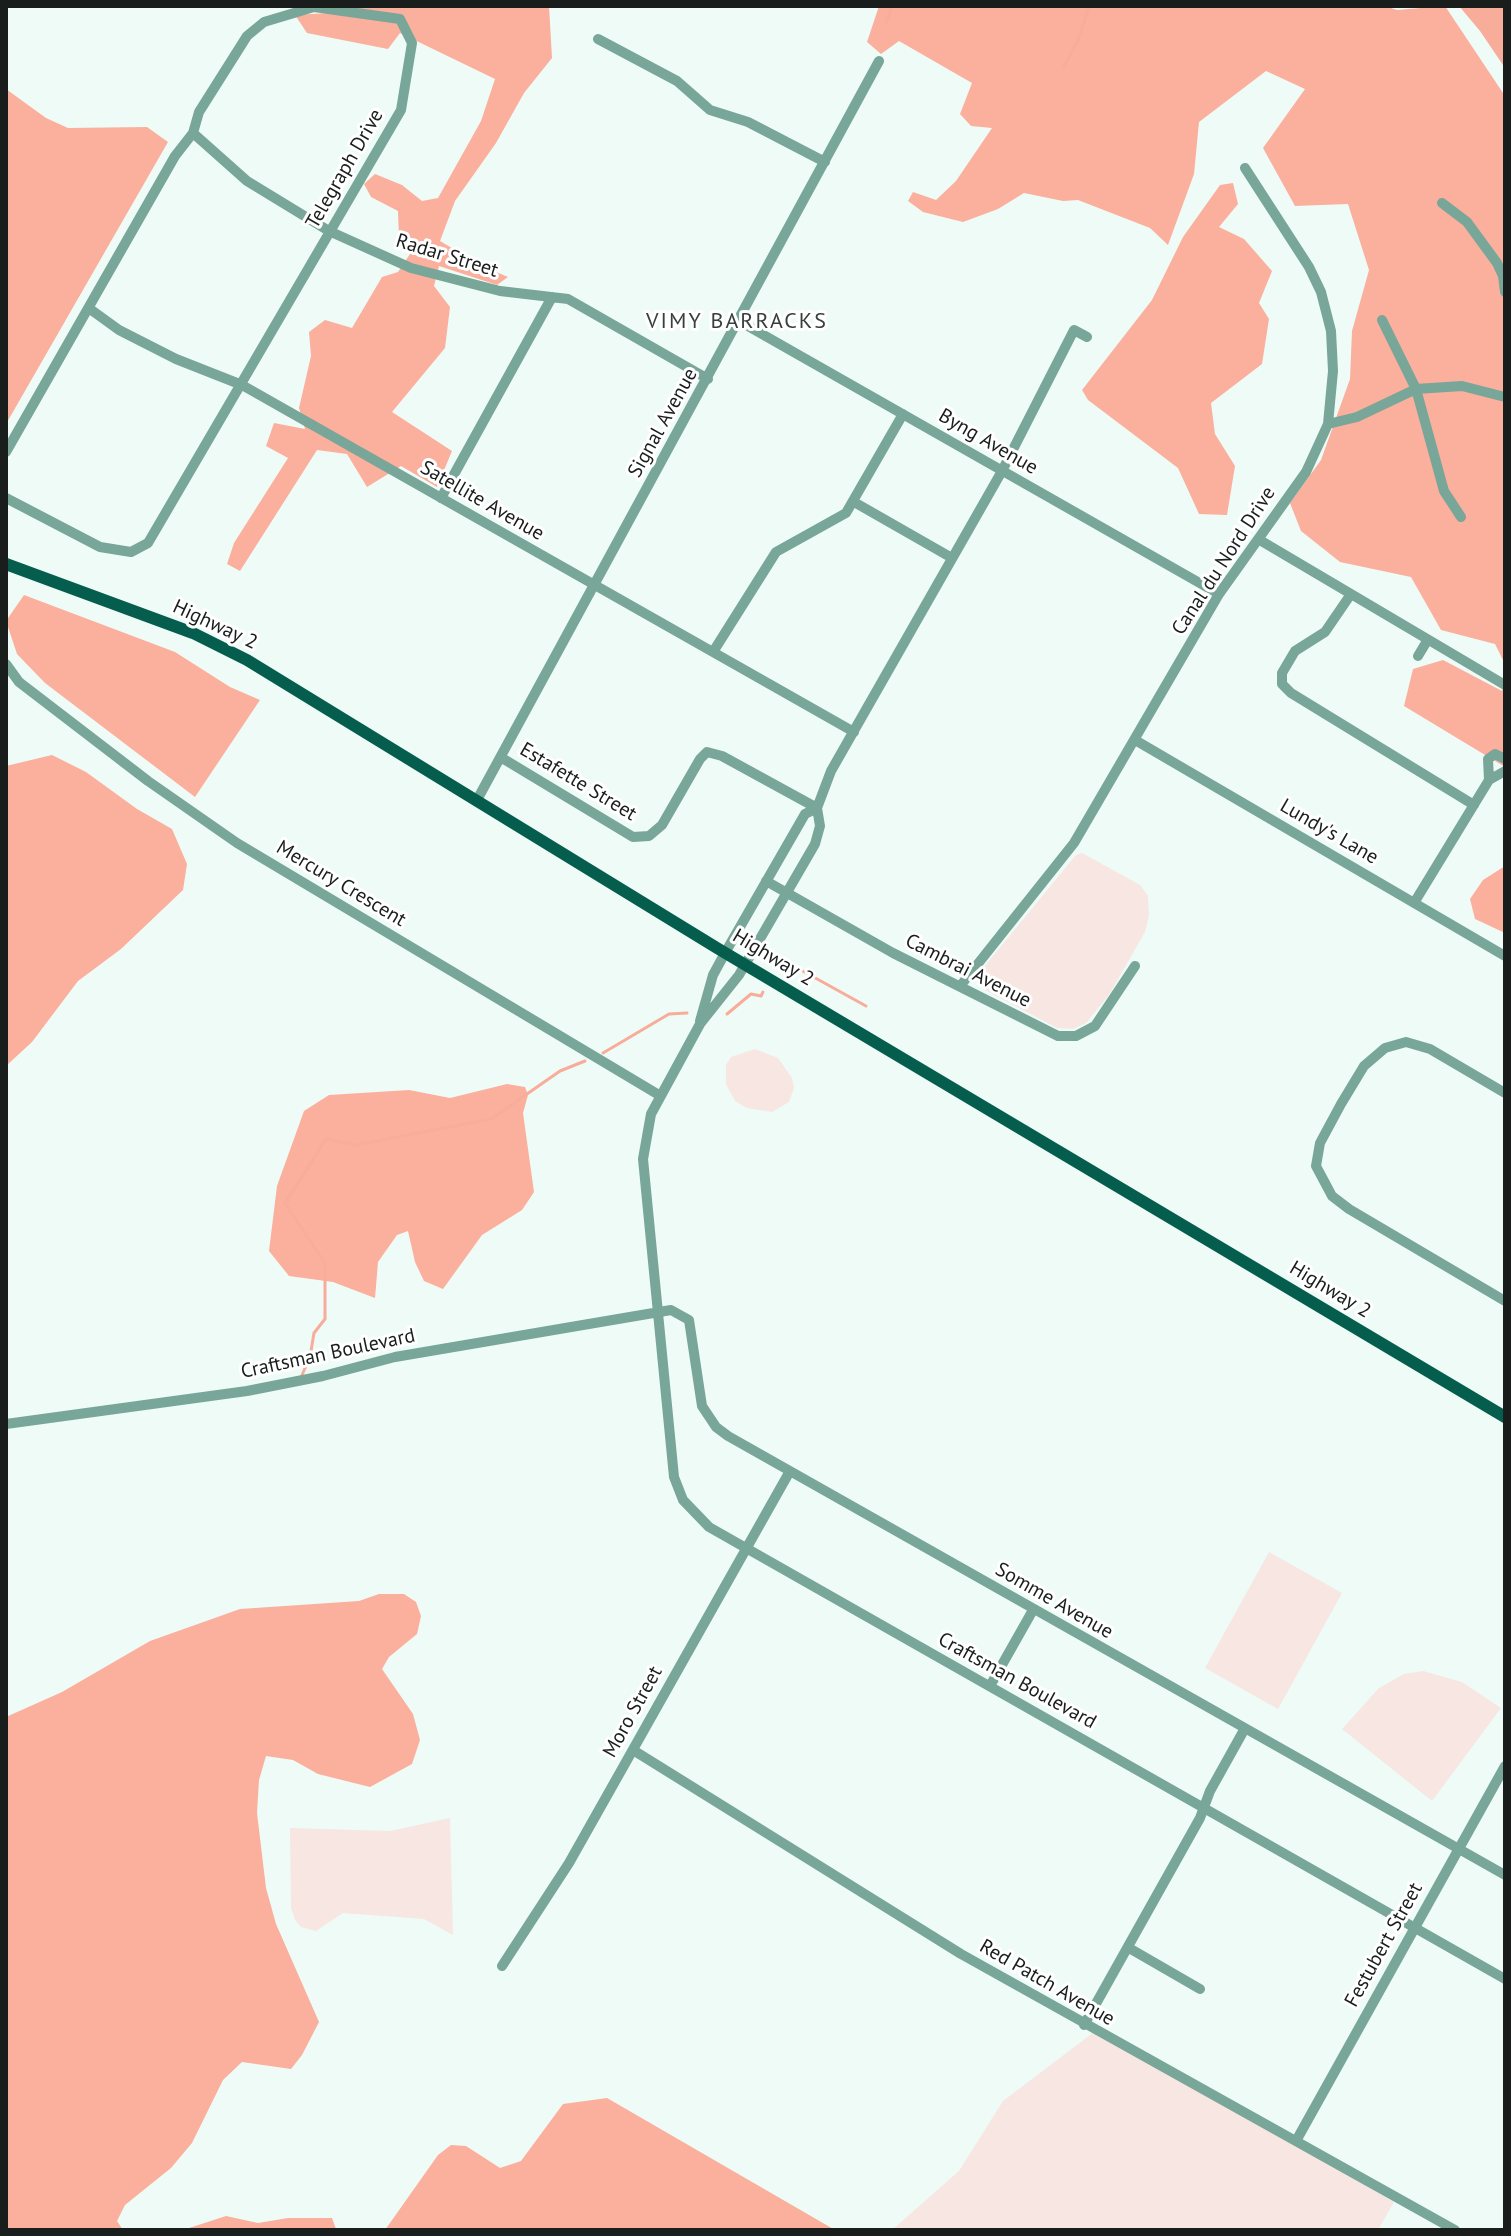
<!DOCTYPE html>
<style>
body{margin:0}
#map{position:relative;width:1511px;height:2236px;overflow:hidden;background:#effbf7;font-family:"PT Sans",sans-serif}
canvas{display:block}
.frame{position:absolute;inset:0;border:8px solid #191d1c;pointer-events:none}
</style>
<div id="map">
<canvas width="1511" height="2236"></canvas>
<div class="frame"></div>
</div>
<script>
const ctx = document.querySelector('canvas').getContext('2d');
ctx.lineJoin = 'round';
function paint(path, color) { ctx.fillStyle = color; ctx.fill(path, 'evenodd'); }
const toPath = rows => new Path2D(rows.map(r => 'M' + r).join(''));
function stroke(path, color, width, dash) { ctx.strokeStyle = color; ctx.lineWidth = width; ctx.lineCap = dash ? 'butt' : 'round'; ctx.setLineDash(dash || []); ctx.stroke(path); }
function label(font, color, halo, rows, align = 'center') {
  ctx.font = font + ' "PT Sans",sans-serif'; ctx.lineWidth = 6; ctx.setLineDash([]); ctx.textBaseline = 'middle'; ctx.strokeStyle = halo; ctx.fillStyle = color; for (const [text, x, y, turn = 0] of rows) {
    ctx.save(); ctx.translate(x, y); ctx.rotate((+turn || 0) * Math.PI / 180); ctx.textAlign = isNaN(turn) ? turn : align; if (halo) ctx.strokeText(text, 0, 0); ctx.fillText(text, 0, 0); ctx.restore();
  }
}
const green = toPath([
 [1082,853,1140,885,1148,896,1149,915,1145,932,1109,995,1086,1023,1073,1029,1057,1028,985,990,978,983,979,973,1076,855],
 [755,1049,778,1058,792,1078,794,1088,789,1102,772,1112,747,1108,735,1101,726,1084,726,1065,731,1057],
 [1269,1552,1342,1593,1278,1709,1205,1668],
 [1423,1671,1462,1682,1501,1708,1432,1801,1342,1729,1379,1688,1404,1674],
 [450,1818,453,1935,424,1919,343,1913,316,1931,301,1927,295,1920,291,1908,290,1828,390,1831],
 [1098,2029,1394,2202,1378,2230,892,2230,959,2171,1003,2101]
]);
const forest = toPath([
 [348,6,549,6,552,58,524,93,496,143,455,201,440,241,482,266,508,277,497,285,439,266,434,286,450,307,445,348,392,412,452,451,437,487,401,466,367,487,347,454,317,450,240,571,227,564,234,543,288,458,266,446,274,423,305,429,299,408,311,356,309,332,325,320,352,328,382,277,398,272,414,248,399,238,398,211,371,197,364,184,375,174,402,185,422,201,438,198,481,121,495,79,400,33,388,49,307,33,295,15,345,12],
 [879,6,1385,6,1397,10,1445,6,1505,96,1505,664,1495,644,1441,630,1411,577,1340,562,1301,531,1290,503,1321,460,1350,379,1352,331,1369,270,1348,204,1295,206,1263,148,1305,89,1266,71,1199,122,1194,174,1168,245,1150,228,1078,200,1063,201,1024,193,998,209,963,222,923,212,908,201,913,192,936,200,956,181,992,128,971,126,960,114,972,83,899,41,881,54,867,42],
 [6,89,46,118,68,128,147,127,168,142,6,424],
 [1233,183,1238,204,1219,227,1244,239,1272,271,1259,303,1269,319,1262,364,1211,403,1215,434,1235,466,1227,515,1199,514,1178,468,1088,400,1082,390,1152,300,1183,237,1220,185],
 [24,595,175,652,230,687,260,700,195,797,45,683,17,654,6,621],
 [1443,660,1502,691,1505,682,1505,767,1404,706,1413,669],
 [52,755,86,772,137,809,172,829,187,864,183,890,121,949,78,981,32,1042,6,1066,6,766],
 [1505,866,1505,933,1475,919,1470,899,1483,880],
 [507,1084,525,1087,528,1095,523,1113,534,1192,522,1210,482,1235,443,1289,424,1281,415,1262,408,1231,397,1235,378,1262,375,1298,333,1282,289,1276,269,1251,277,1186,304,1111,329,1095,409,1090,450,1098],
 [379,1594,404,1594,416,1602,421,1616,417,1634,389,1657,382,1669,413,1714,420,1740,412,1764,370,1787,318,1774,293,1760,266,1756,259,1780,257,1813,266,1888,276,1924,319,2022,302,2055,291,2069,242,2062,223,2080,192,2143,171,2168,125,2205,117,2221,123,2230,6,2230,6,1717,62,1692,150,1641,240,1609,359,1601],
 [607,2098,835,2230,385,2230,438,2155,451,2145,466,2146,500,2168,521,2161,563,2104],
 [226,2216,258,2223,288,2218,332,2218,336,2229,183,2230]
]);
const water = toPath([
 [1459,6,1505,6,1505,68,1480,31]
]);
const stream = toPath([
 [886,23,892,6],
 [1064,67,1079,38,1089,6],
 [781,959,866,1006],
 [727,1014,751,994,761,996,763,992],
 [603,1053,669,1014,687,1013],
 [302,1375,310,1357,314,1333,325,1319,325,1263,285,1203,326,1139,356,1145,491,1119,560,1071,585,1061]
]);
const minor = toPath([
 [598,39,677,81,710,110,748,122,825,162],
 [193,133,247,181,329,231,411,268,500,291,568,299,708,379],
 [1442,203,1467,222,1497,263,1503,276,1505,292],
 [90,309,119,330,176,359,242,385,854,732],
 [1382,320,1416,389,1444,491,1461,517],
 [739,321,1219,594],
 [1087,337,1074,330,1002,471,831,771,817,808,820,826,815,844,739,975,700,1024,651,1114,643,1159,674,1477,683,1500,709,1527,1505,1979],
 [1328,424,1357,417,1416,389,1462,386,1505,397],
 [6,452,175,156,193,133,199,112,247,36,264,22,314,7,400,19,412,43,401,110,148,543,131,552,100,547,6,498],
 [441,498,552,297],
 [854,502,952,558],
 [1258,539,1505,685],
 [1351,594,1325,632,1295,651,1282,673,1282,684,1291,693,1474,805],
 [713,652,776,552,846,513,903,414],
 [1418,656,1427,641],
 [6,664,19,682,148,781,237,843,659,1095],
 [1135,740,1505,956],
 [502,758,633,837,649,836,662,825,700,759,707,752,722,756,817,808],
 [1489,780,1488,759,1495,754,1505,759],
 [477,800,879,61],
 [766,881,893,953,1058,1036,1076,1036,1095,1026,1135,966],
 [1414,903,1489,780,1505,771],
 [961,985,1074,843,1219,594,1306,472,1328,424,1333,371,1331,331,1321,292,1309,267,1245,168],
 [700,1021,713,975,725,953,805,814,817,808],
 [1505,1093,1430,1049,1406,1042,1385,1048,1364,1066,1341,1104,1320,1143,1316,1166,1332,1196,1349,1209,1505,1301],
 [6,1424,247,1391,323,1376,395,1357,671,1310,689,1320,702,1406,716,1427,728,1436,1505,1875],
 [990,1686,1033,1610],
 [633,1750,961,1954,1455,2230],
 [1129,1948,1200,1989],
 [502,1966,569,1863,790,1471],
 [1084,2025,1200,1818,1210,1791,1244,1730],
 [1296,2141,1505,1766]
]);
const major = toPath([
 [6,564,193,633,247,660,717,948,1505,1417]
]);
const streetNames = [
 ["Telegraph Drive",345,169,-60],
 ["Radar Street",447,256,17],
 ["Signal Avenue",663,423,-61],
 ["Byng Avenue",988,442,30],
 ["Satellite Avenue",482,501,30],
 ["Canal du Nord Drive",1224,561,-57],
 ["Highway 2",215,625,25],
 ["Estafette Street",578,782,31],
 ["Lundy's Lane",1329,832,30],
 ["Mercury Crescent",341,884,31],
 ["Highway 2",773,958,31],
 ["Cambrai Avenue",968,971,27],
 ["Highway 2",1330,1290,31],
 ["Craftsman Boulevard",328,1354,-12],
 ["Somme Avenue",1054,1601,30],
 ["Craftsman Boulevard",1017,1681,29],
 ["Moro Street",633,1712,-61],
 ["Festubert Street",1384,1945,-61],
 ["Red Patch Avenue",1047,1983,30]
];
const neighbourhoodNames = [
 ["VIMY BARRACKS",737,322]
];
paint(green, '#f7e6e2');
paint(forest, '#fbaf9d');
paint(water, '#f8ac9a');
stroke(stream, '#f8ac9a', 3);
stroke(minor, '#78a698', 10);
stroke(major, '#055e4d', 12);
label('20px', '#191d1c', '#fff', streetNames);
ctx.letterSpacing = '2px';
label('22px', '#37403d', '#fff', neighbourhoodNames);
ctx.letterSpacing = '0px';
</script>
